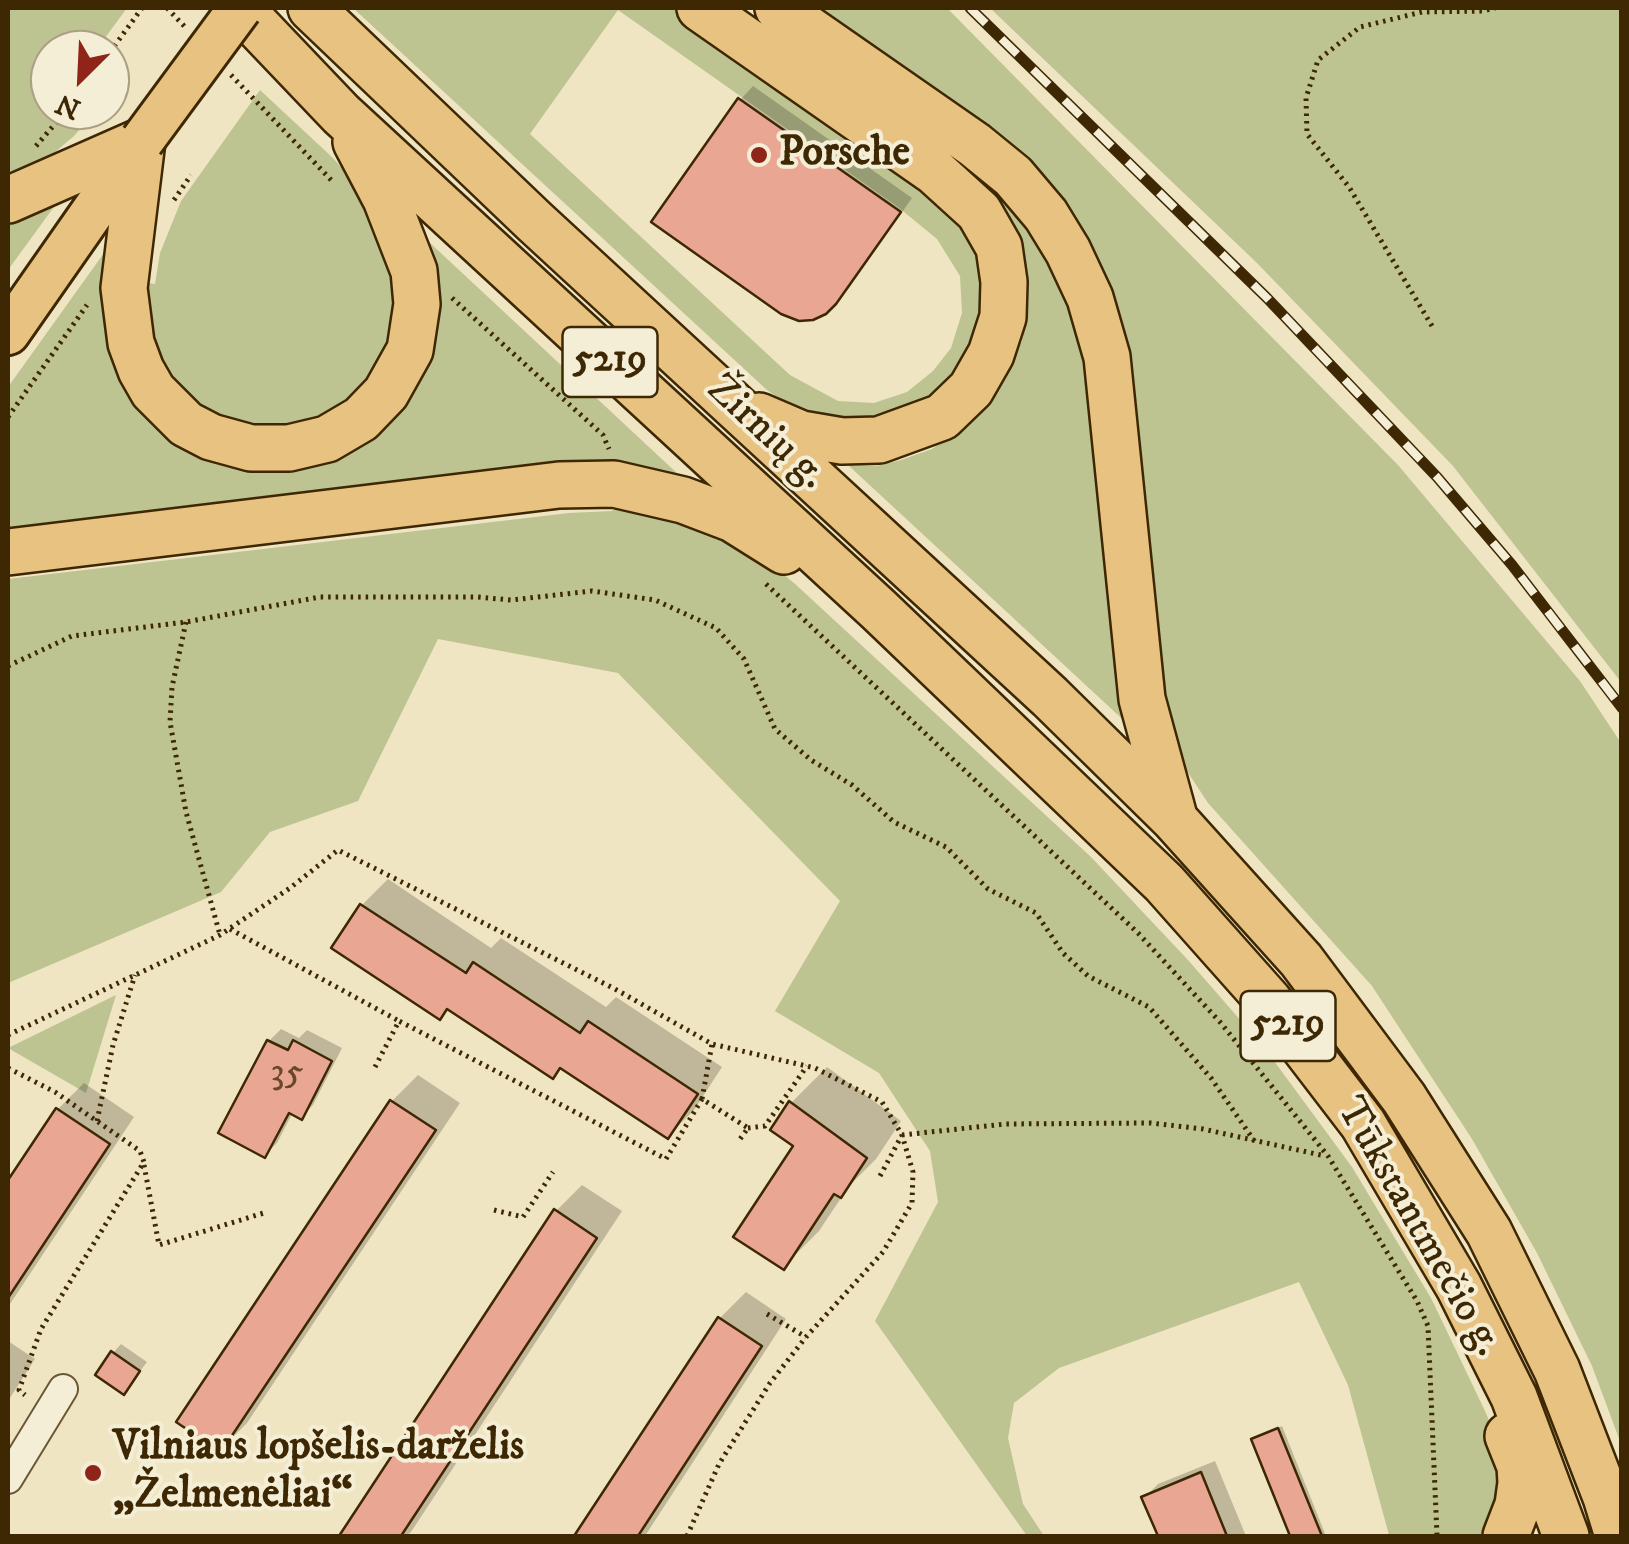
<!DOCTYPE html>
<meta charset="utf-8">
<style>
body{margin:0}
#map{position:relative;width:1629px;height:1544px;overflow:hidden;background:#f0e5c2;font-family:"IM FELL DW Pica",serif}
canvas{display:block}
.frame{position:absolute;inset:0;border:10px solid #3e2804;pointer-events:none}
.north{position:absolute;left:30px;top:30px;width:100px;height:100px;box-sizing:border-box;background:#f5eed7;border:2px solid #ac9f83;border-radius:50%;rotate:204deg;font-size:28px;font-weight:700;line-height:40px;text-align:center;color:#3e2804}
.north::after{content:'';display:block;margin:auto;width:35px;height:45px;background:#8f2418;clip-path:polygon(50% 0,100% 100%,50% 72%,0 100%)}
</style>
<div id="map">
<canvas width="1629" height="1544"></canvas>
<div class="frame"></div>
<div class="north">N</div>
</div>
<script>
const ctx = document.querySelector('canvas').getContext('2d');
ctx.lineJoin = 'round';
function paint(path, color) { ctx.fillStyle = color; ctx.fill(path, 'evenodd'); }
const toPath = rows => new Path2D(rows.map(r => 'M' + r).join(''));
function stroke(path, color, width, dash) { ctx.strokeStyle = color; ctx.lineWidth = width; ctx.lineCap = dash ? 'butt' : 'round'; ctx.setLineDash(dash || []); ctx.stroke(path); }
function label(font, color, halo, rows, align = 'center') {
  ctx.font = font + ' "IM FELL DW Pica",serif'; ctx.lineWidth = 8; ctx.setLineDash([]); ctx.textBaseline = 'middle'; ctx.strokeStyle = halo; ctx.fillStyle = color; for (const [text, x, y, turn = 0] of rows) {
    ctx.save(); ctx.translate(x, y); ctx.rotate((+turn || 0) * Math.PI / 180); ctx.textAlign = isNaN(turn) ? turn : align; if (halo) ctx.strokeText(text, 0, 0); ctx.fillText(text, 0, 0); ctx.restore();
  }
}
const green = toPath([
 [8,8,127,8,96,50,50,50,50,110,96,110,74,136,35,169,8,181],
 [353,8,674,8,927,184,956,217,976,246,983,277,985,309,963,371,935,398,867,423,814,417,791,407,767,390],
 [618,10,898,207,937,239,960,276,962,313,951,348,933,371,907,392,874,403,838,401,790,375,530,134],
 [820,8,947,8,1398,465,1580,681,1621,743,1621,1444,1592,1366,1537,1253,1472,1139,1372,986,1208,803,1181,762,1167,717,1113,303,1084,231,1046,178,1005,138],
 [990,8,1621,8,1621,682,1453,466,1257,263],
 [260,90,333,158,353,181,393,249,398,332,356,404,302,428,245,429,190,405,154,359,141,282,155,284,160,253,181,201],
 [952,151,1017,205,1055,265,1081,339,1131,727,848,465,877,466,901,460,932,449,958,432,997,389,1022,341,1026,289,989,191],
 [64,193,8,270,8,216],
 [114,239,139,404,327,457,364,444,395,417,418,379,434,303,429,242,679,475,643,470,8,533,8,387],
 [626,498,745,543,794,583,1091,857,1188,960,1263,1046,1352,1167,1431,1298,1485,1411,1511,1473,1490,1536,1389,1535,1348,1385,1299,1282,1059,1368,1014,1403,1008,1438,1023,1504,1044,1536,1027,1536,875,1321,938,1202,930,1151,879,1073,775,1011,840,901,618,673,438,639,358,801,270,832,221,892,8,983,8,579,569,513,612,511],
 [116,995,86,1093,8,1048]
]);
const shadow = toPath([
 [753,86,912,198,849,288,825,312,740,100],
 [388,879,491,948,501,938,606,1007,616,997,722,1067,694,1110,668,1136,562,1066,553,1076,449,1007,440,1017,362,905],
 [281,1029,299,1038,307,1030,342,1048,313,1105,301,1117,293,1112,277,1143,265,1155,269,1041],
 [827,1067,901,1121,876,1159,849,1186,819,1231,783,1267,797,1145,791,1103],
 [418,1075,460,1103,247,1423,221,1449,180,1421,392,1101],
 [84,1083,134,1117,8,1307,8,1185,58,1109],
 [582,1185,622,1211,411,1532,406,1536,352,1536,345,1532,556,1211],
 [746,1292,786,1319,645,1536,577,1536,720,1318],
 [8,1341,35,1359,8,1401],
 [121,1344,147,1362,124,1392,113,1353],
 [1282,1426,1326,1536,1292,1536,1254,1439],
 [1215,1461,1246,1536,1160,1536,1144,1498,1158,1484]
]);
const building = toPath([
 [738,98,901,212,836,304,826,314,813,320,799,321,781,314,651,222,738,98],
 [360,904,466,973,473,962,580,1033,588,1021,698,1094,668,1139,560,1068,553,1079,447,1009,440,1020,331,948,360,904],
 [267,1040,288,1050,293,1040,332,1061,302,1120,289,1113,265,1158,218,1133,267,1040],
 [390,1100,436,1130,221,1452,176,1422,390,1100],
 [789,1101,867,1158,841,1198,834,1194,784,1270,733,1237,793,1146,770,1130,789,1101],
 [56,1108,110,1144,8,1298,8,1180,56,1108],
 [554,1209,597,1238,401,1536,339,1536,554,1209],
 [718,1317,762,1346,638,1536,574,1536,718,1317],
 [111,1351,140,1371,124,1395,95,1375,111,1351],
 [1278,1428,1322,1536,1290,1536,1251,1439,1278,1428],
 [1201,1472,1227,1536,1158,1536,1141,1497,1201,1472]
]);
const path = toPath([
 [167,8,185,27],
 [110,52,142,8],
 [231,75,334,183],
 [36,146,67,110],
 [174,200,191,175],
 [452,298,603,435,609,449],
 [1432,326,1349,187,1307,134,1306,98,1318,60,1360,27,1422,12,1483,11,1495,8],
 [8,417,87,305],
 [766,584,1138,933,1220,1022,1328,1156,1417,1301,1428,1326,1437,1536],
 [186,622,172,687,170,722,186,812,220,935],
 [8,666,72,636,186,622,320,597,477,597,511,600,592,591,655,600,716,628,744,659,775,729,811,760,852,785,894,822,946,847,988,889,1036,913,1063,953,1088,976,1149,1007,1211,1078,1255,1142],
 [230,929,399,1021],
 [8,1035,220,935,290,888,338,850,615,989,712,1044,815,1068,882,1102,902,1135,913,1172,912,1203,883,1252,806,1337,770,1383,719,1464,687,1536],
 [375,1067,399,1021,666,1159,702,1099,748,1128,740,1139],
 [8,1068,55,1092,140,1151,144,1162,41,1329,19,1390,25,1395],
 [702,1099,712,1044],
 [97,1121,113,1045,135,975],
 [748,1128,765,1126,807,1066],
 [902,1135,1005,1124,1151,1123,1203,1129,1325,1156],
 [144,1165,159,1245,267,1212],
 [880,1176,902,1135],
 [494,1210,523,1217,553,1172],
 [767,1314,806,1337]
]);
const minor = toPath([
 [8,1479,63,1389]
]);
const primary = toPath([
 [8,333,142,141]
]);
const trunk = toPath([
 [240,8,341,114,879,610,1164,883,1268,1000,1363,1124,1459,1287,1514,1397,1566,1536],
 [311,8,534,221,1050,697,1174,819,1301,960,1404,1098,1489,1232,1557,1370,1606,1497,1618,1536],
 [700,8,935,172,979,212,999,247,1004,282,1003,317,991,354,971,389,942,417,879,440,842,441,801,434,759,416],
 [778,8,975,145,1013,176,1046,215,1068,251,1090,298,1107,357,1142,699,1174,817],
 [142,141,124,288,131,343,141,370,153,391,186,424,211,437,251,448,289,448,327,439,361,419,386,393,410,350,417,304,414,271,386,199,356,142],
 [8,200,142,141],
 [8,552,559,485,614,484,683,500,733,519,784,551],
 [1506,1536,1518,1505,1521,1483,1520,1466,1508,1436]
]);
const rail = toPath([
 [970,8,1267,298,1437,477,1512,565,1622,708]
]);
const primaryBridge = toPath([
 [142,141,240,8]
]);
const markers = [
 [759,155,10,"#8f2418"],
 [93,1473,10,"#8f2418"]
];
const numberNames = [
 ["35",287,1075]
];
const shields = [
 [610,362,95],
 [1288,1026,95]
];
const shieldNames = [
 ["5219",610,362],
 ["5219",1288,1026]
];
const poiNames = [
 ["Porsche",779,155],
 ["Vilniaus lopšelis-darželis",113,1449],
 ["„Želmenėliai“",113,1497]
];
const streetNames = [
 ["Žirnių g.",765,434,43],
 ["Tūkstantmečio g.",1417,1228,60]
];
paint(green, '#bdc391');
paint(shadow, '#0003');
paint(building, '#e9a793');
stroke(building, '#3e2804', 2.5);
stroke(minor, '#6a5734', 32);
stroke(primary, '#3e2804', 48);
stroke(trunk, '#3e2804', 50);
stroke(path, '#3e2804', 5, [2.5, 5]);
stroke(minor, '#f5eed7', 28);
stroke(primary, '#e8c281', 42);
stroke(trunk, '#e8c281', 45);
stroke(rail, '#3e2804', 11);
stroke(rail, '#f5eed7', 8, [22]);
stroke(primaryBridge, '#3e2804', 48, []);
stroke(primaryBridge, '#e8c281', 42);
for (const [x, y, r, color] of markers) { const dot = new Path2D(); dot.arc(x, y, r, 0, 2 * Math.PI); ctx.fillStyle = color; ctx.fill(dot); stroke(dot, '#f5eed7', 4); }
label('38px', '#694828', null, numberNames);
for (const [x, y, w] of shields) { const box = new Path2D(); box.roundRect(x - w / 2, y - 35, w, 70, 8); ctx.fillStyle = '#f5eed7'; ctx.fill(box); stroke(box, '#3e2804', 2.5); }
label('bold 40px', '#3e2804', null, shieldNames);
label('bold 42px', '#3e2804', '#f5eed7', poiNames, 'left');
label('42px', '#3e2804', '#f5eed7', streetNames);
</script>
